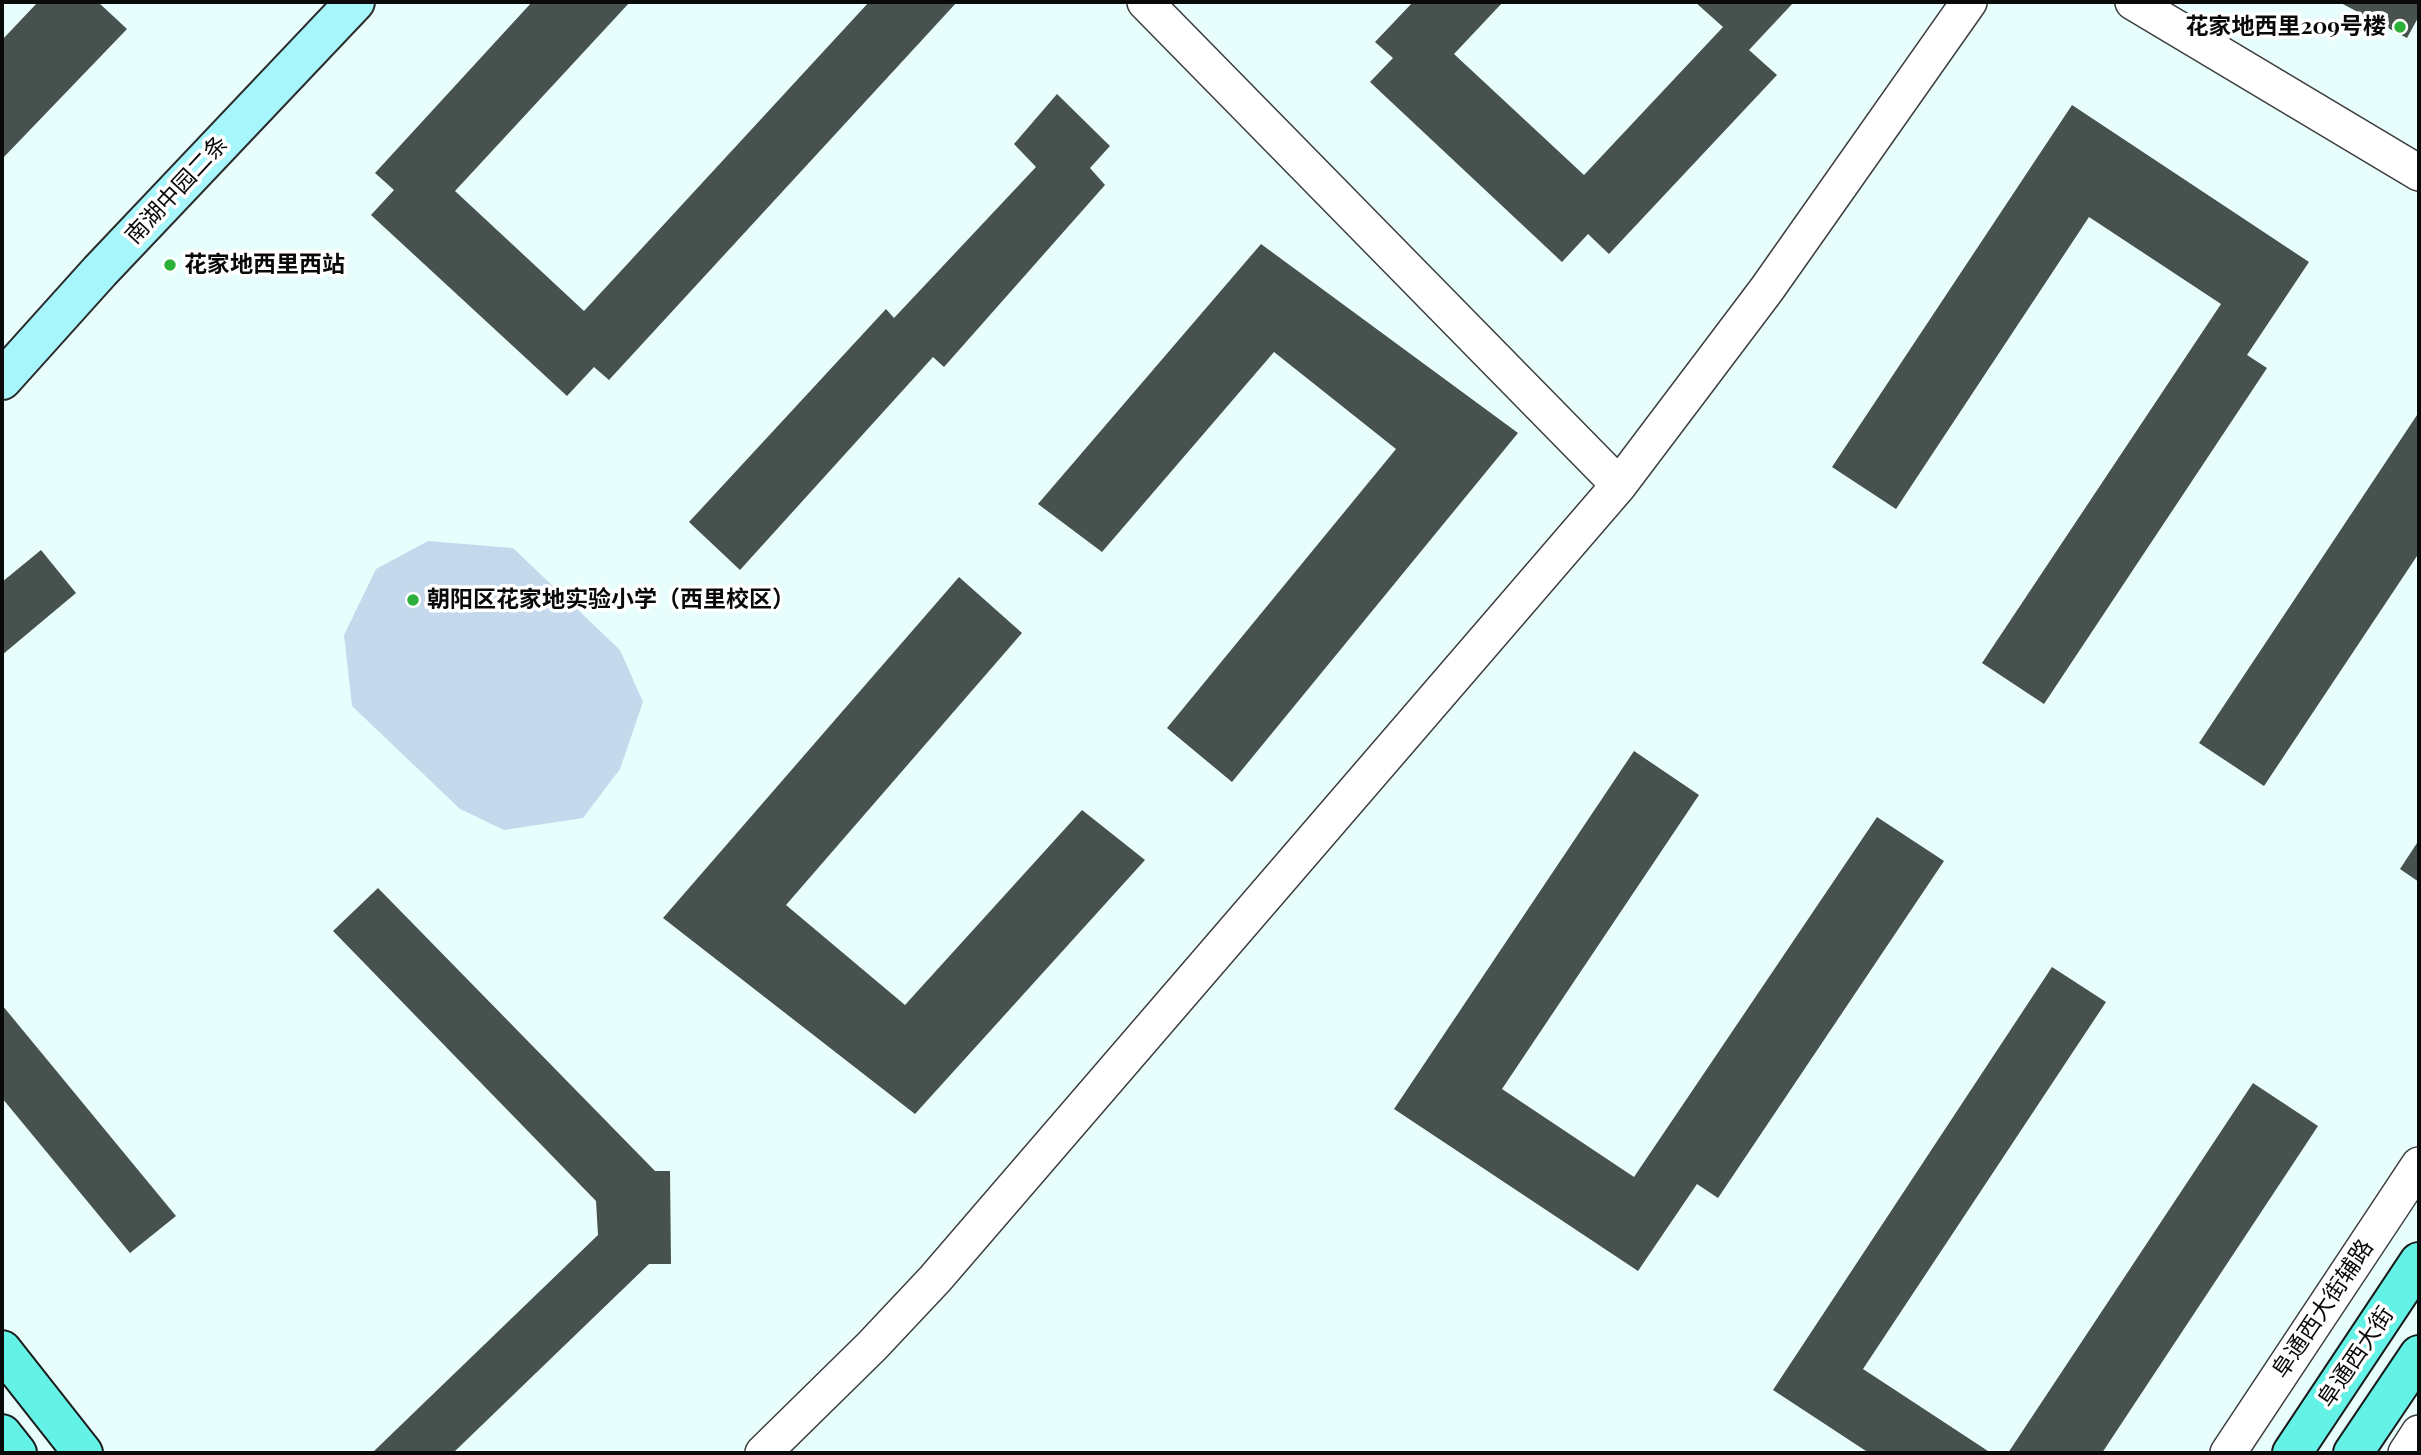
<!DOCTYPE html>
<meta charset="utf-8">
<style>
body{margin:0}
#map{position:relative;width:2421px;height:1455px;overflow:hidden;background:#e7fefd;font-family:"Playfair Display",serif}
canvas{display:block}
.frame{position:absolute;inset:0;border:4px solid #0a0a0a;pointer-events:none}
</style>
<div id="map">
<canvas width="2421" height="1455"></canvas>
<div class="frame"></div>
</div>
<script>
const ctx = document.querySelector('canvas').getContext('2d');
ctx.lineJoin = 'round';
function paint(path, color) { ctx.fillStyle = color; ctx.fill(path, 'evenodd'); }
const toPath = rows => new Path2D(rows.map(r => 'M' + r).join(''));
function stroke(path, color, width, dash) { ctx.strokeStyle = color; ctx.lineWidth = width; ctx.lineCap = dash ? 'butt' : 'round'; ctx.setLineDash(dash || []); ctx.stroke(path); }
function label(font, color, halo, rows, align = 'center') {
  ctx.font = font + ' "Playfair Display","Noto Sans SC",serif'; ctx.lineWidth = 7; ctx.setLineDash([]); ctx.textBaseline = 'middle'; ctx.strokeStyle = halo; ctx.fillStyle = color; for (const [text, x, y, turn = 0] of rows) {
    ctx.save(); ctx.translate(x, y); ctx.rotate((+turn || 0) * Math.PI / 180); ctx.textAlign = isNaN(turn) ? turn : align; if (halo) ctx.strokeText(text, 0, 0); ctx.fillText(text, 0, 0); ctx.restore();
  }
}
const pitch = toPath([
 [428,541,513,548,620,650,643,702,620,769,583,818,504,830,460,809,352,706,344,635,376,569]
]);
const building = toPath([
 [38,2,98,2,127,29,2,159,2,40],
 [532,2,630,2,455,191,584,311,869,2,957,2,609,380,594,367,567,396,371,215,394,190,375,173],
 [1413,2,1503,2,1454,54,1584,175,1723,27,1695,2,1794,2,1749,50,1777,75,1609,254,1588,234,1562,262,1370,82,1393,58,1375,42],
 [2339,2,2419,2,2419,16,2407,38],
 [1057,94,1110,146,1090,168,1105,185,944,367,933,357,740,570,689,522,886,309,894,318,1036,167,1014,144],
 [2072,105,2309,262,2247,355,2267,368,2044,704,1982,663,2221,304,2089,217,1896,509,1832,467],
 [1261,244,1518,433,1232,782,1167,728,1396,449,1274,352,1102,552,1038,504],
 [2419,412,2419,553,2264,786,2199,743],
 [41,550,76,593,2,655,2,582],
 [959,577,1022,633,786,905,905,1005,1082,810,1145,860,915,1114,663,918],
 [1634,751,1699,795,1502,1089,1634,1177,1877,817,1944,861,1718,1198,1697,1184,1638,1271,1394,1109],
 [2419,840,2419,882,2400,869],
 [378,888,655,1171,670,1171,671,1264,649,1264,453,1453,372,1453,598,1235,596,1201,333,931],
 [2052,967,2106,1002,1863,1369,1991,1453,1869,1453,1773,1390],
 [2,1005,176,1216,130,1253,2,1098],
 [2253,1083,2318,1126,2102,1453,2008,1453]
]);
const street = toPath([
 [1145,2,1619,485],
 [2133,2,2419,173],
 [763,1453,872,1346,935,1279,1619,485,1767,289,1969,2],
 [2228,1453,2419,1165],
 [2406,1453,2419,1433]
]);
const secondary = toPath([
 [2,380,100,271,355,2]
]);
const primary = toPath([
 [2,1350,83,1453],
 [2,1434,17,1453],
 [2292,1453,2419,1262],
 [2353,1453,2419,1355]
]);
const markers = [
 [2400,27,7,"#2bb13a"],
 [170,265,7,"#2bb13a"],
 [413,600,7,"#2bb13a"]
];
const poiNames = [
 ["花家地西里209号楼",2386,27,"right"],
 ["花家地西里西站",184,265],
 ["朝阳区花家地实验小学（西里校区）",427,600]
];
const streetNames = [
 ["南湖中园二条",177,190,-47],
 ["阜通西大街辅路",2323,1309,-56],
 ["阜通西大街",2356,1357,-56]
];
paint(pitch, '#c5d9ed');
paint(building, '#47514d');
stroke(street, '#3d3d3d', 38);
stroke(secondary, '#2c2c2c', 42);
stroke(primary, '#1b1b1b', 42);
stroke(street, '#fff', 35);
stroke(secondary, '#a6f6fb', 38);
stroke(primary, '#64f1e6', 38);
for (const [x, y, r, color] of markers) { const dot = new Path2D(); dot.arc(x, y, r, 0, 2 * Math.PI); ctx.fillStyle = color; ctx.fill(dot); stroke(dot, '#fff', 2.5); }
label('bold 23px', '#0a0a0a', '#fff', poiNames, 'left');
label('23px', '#0a0a0a', '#fff', streetNames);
</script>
